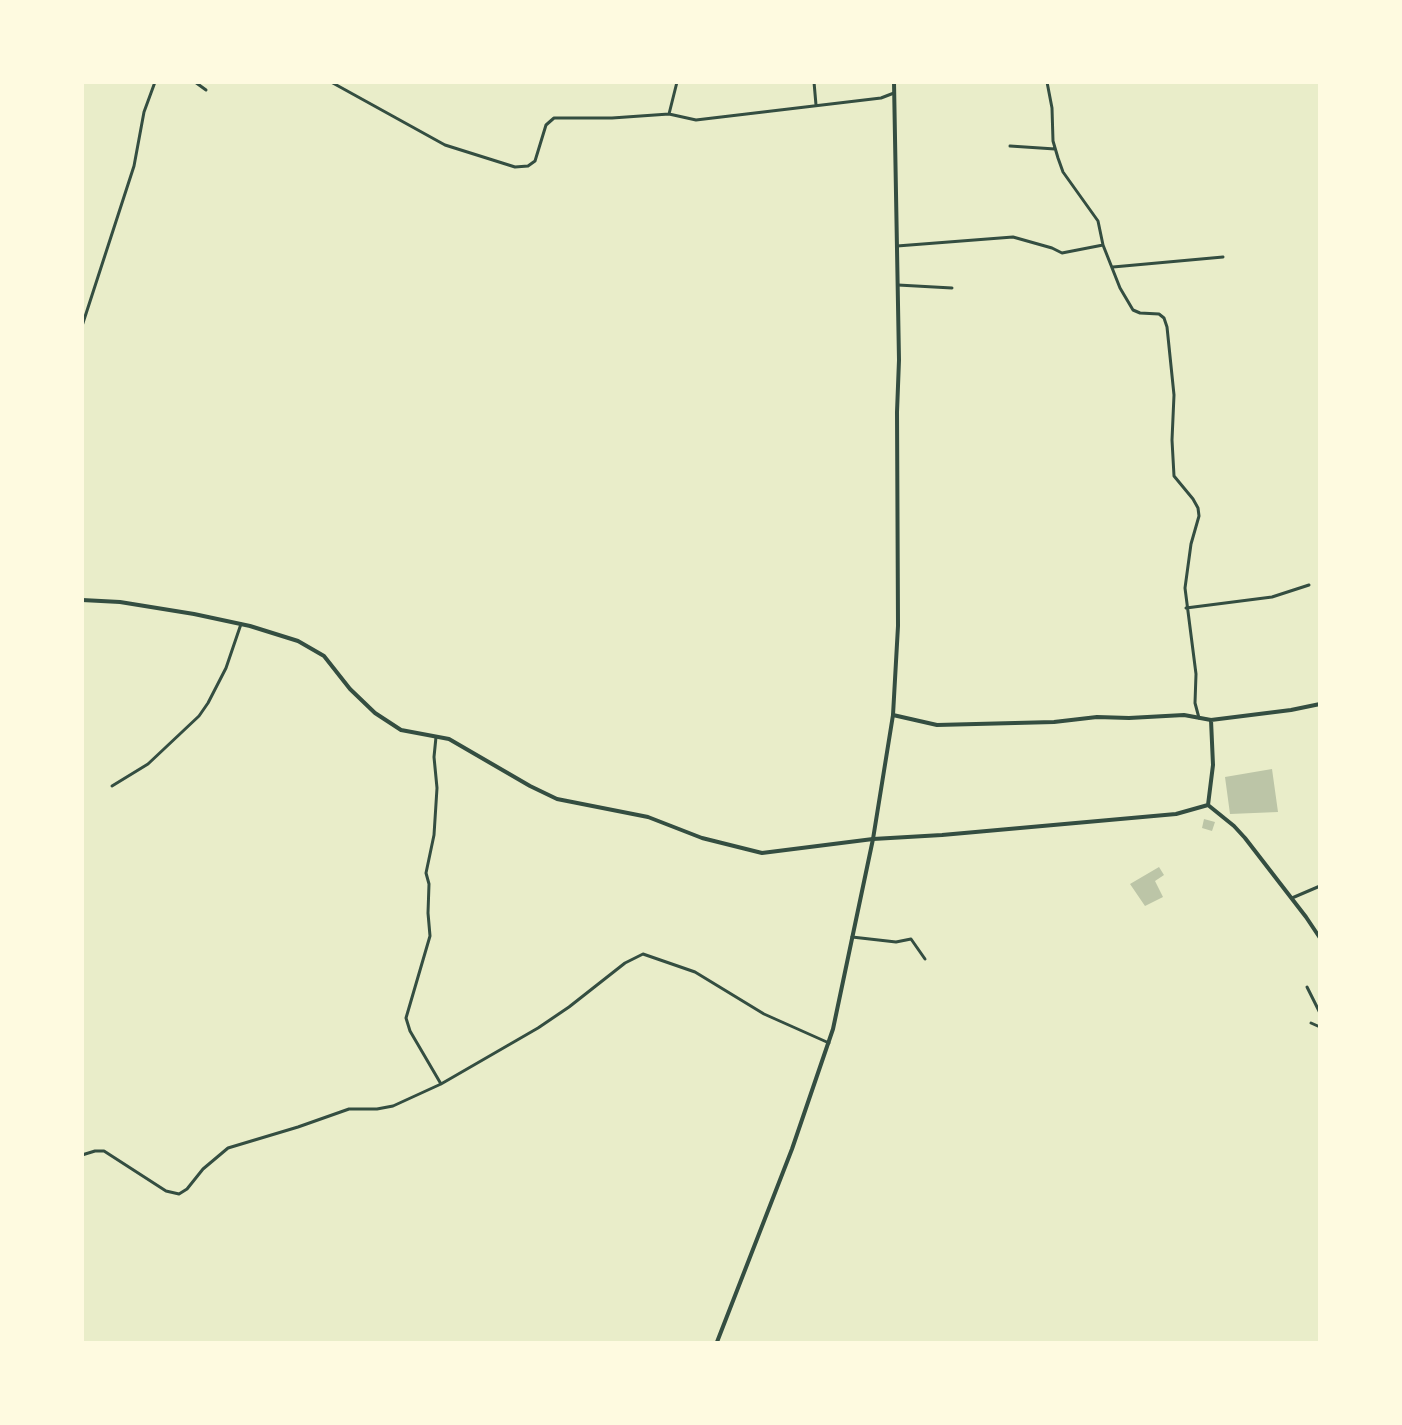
<!DOCTYPE html>
<style>
body{margin:0}
#map{position:relative;width:1402px;height:1425px;overflow:hidden;background:#e9edc9;font-family:"Roboto Condensed",sans-serif}
canvas{display:block}
.frame{position:absolute;inset:0;border:84px solid #fefae0;pointer-events:none}
</style>
<div id="map">
<canvas width="1402" height="1425"></canvas>
<div class="frame"></div>
</div>
<script>
const ctx = document.querySelector('canvas').getContext('2d');
ctx.lineJoin = 'round';
function paint(path, color) { ctx.fillStyle = color; ctx.fill(path, 'evenodd'); }
const toPath = rows => new Path2D(rows.map(r => 'M' + r).join(''));
function stroke(path, color, width, dash) { ctx.strokeStyle = color; ctx.lineWidth = width; ctx.lineCap = dash ? 'butt' : 'round'; ctx.setLineDash(dash || []); ctx.stroke(path); }
const building = toPath([
 [1272,769,1278,812,1230,814,1225,777],
 [1204,819,1215,822,1212,831,1202,828],
 [1159,867,1164,875,1155,881,1163,897,1145,906,1130,884]
]);
const minor = toPath([
 [195,82,206,90],
 [331,82,445,145,515,167,528,166,535,161,546,125,554,118,612,118,669,114,696,120,881,98,894,93],
 [814,82,816,105],
 [1047,82,1052,108,1053,141,1058,158,1063,172,1098,221,1103,245,1120,288,1133,310,1140,313,1159,314,1164,318,1167,327,1174,395,1172,440,1174,476,1193,499,1198,508,1199,516,1191,544,1185,588,1196,674,1195,703,1199,718],
 [669,114,677,82],
 [1010,146,1055,149],
 [897,246,1013,237,1052,248,1062,253,1103,245],
 [1113,267,1223,257],
 [898,285,952,288],
 [82,326,134,166,144,112,155,82],
 [1186,608,1272,597,1309,585],
 [436,737,434,757,437,788,434,835,426,873,429,884,428,913,430,936,406,1018,410,1031,441,1084],
 [112,786,148,764,199,716,208,703,226,668,241,624],
 [1292,898,1320,886],
 [852,937,896,942,911,939,925,959],
 [1307,987,1320,1013],
 [1311,1023,1320,1027],
 [82,1155,95,1151,104,1151,166,1191,179,1194,187,1189,203,1169,228,1148,298,1127,349,1109,377,1109,393,1106,441,1084,538,1028,569,1007,625,963,643,954,695,972,764,1014,829,1043]
]);
const tertiary = toPath([
 [82,600,120,602,194,614,250,626,298,641,324,656,350,689,375,713,401,730,449,739,530,786,557,799,648,817,702,838,762,853,873,839,942,835,1176,814,1208,805],
 [893,715,937,725,1054,722,1097,717,1129,718,1184,715,1211,720,1291,710,1320,704],
 [1208,805,1234,826,1245,838,1306,917,1320,938],
 [1208,805,1213,765,1211,720]
]);
const secondary = toPath([
 [717,1342,792,1149,833,1029,873,839,893,715,898,626,897,412,899,360,894,82]
]);
paint(building, '#bcc5a7');
stroke(minor, '#344e41', 3);
stroke(tertiary, '#344e41', 4);
stroke(secondary, '#344e41', 4);
</script>
